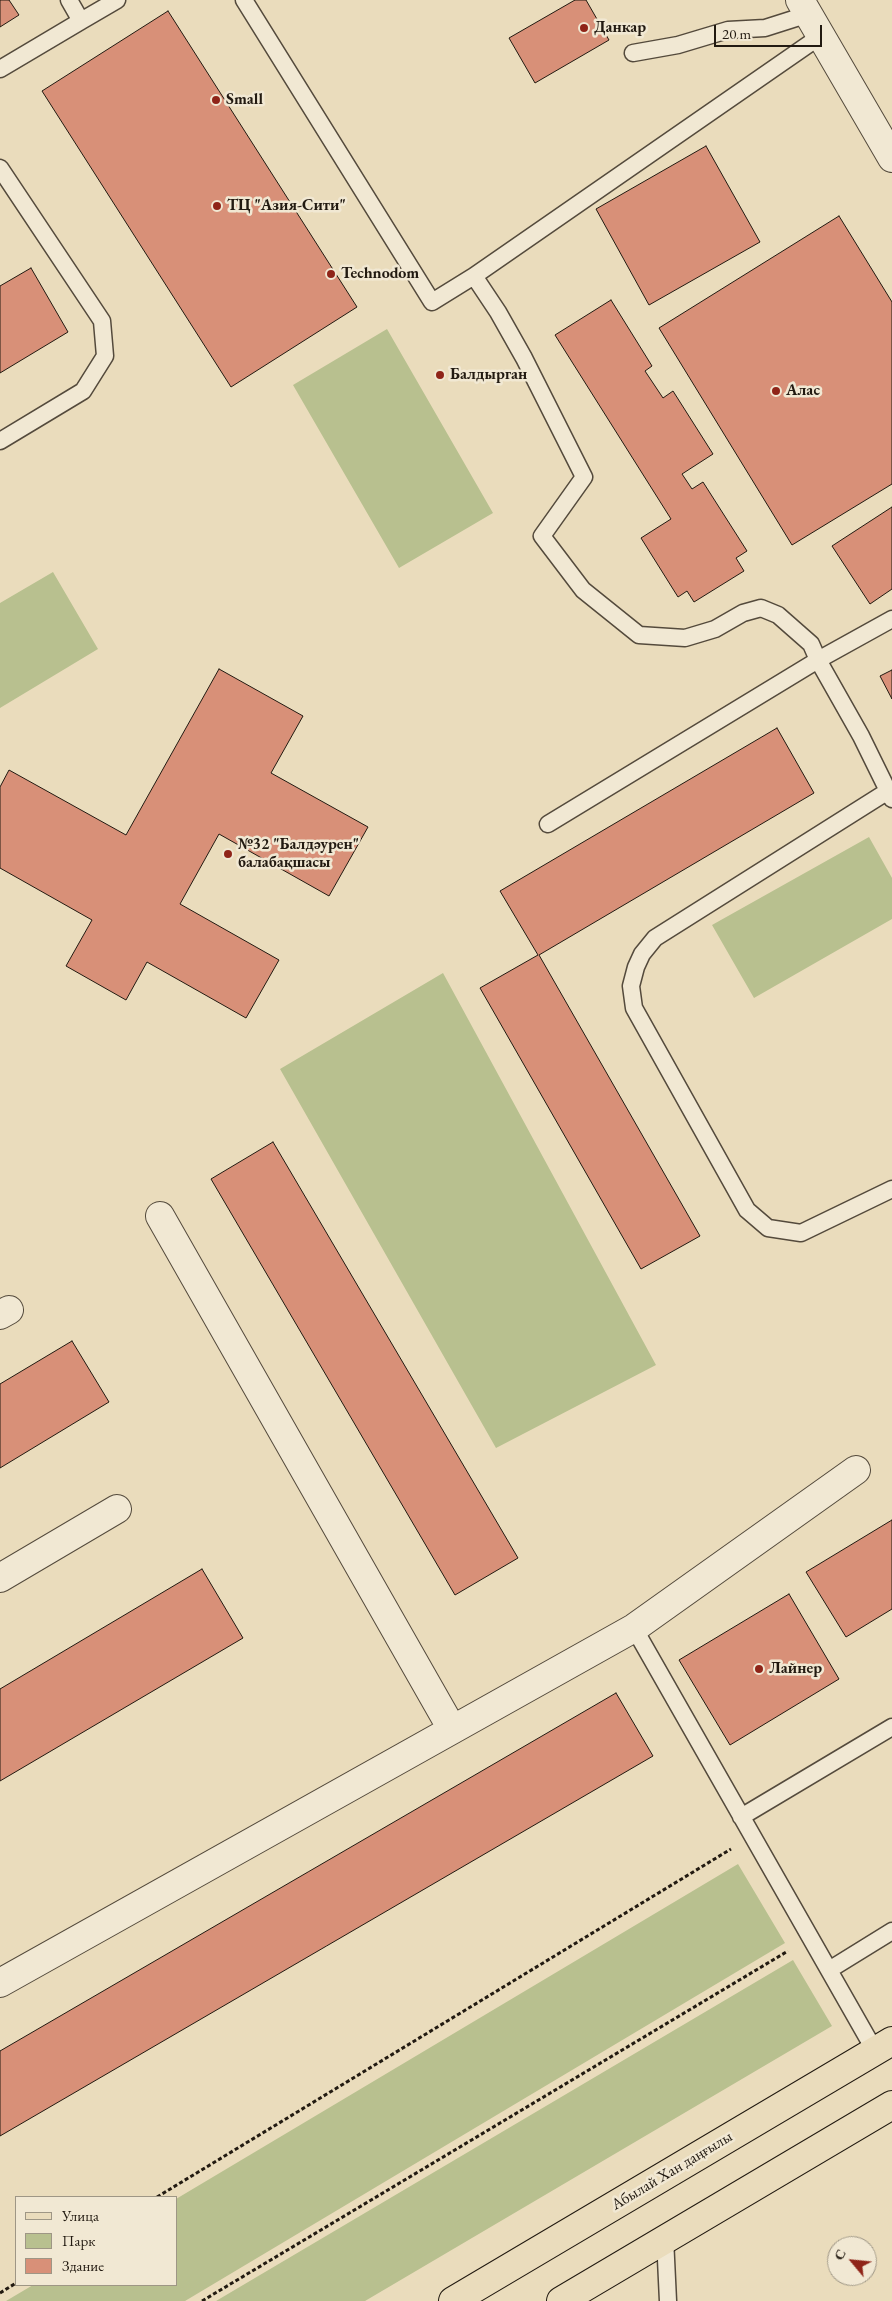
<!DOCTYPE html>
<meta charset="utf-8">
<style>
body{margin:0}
#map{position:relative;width:892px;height:2301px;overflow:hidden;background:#eadcbc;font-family:"EB Garamond",serif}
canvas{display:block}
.legend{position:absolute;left:15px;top:2196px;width:162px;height:90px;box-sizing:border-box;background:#f1e8d3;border:1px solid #9e9685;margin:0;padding:6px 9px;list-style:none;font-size:15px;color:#221a11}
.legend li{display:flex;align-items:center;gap:10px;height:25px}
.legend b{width:25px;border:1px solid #9e9685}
.north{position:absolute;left:827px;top:2236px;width:50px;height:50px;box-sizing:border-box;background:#f1e8d3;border:1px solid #9e9685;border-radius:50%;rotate:298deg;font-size:14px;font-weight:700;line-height:20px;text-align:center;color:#221a11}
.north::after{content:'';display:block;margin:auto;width:18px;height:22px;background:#8f2418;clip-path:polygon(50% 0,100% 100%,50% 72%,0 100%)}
.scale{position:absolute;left:714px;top:25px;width:108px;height:22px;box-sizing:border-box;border:2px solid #221a11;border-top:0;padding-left:6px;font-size:15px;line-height:18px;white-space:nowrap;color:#221a11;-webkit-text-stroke:4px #f1e8d3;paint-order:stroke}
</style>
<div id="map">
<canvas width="892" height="2301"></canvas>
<ul class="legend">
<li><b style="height:6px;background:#eadcbc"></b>Улица</li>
<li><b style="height:14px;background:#b8c08f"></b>Парк</li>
<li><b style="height:14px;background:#d89078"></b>Здание</li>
</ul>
<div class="north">С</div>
<div class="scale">20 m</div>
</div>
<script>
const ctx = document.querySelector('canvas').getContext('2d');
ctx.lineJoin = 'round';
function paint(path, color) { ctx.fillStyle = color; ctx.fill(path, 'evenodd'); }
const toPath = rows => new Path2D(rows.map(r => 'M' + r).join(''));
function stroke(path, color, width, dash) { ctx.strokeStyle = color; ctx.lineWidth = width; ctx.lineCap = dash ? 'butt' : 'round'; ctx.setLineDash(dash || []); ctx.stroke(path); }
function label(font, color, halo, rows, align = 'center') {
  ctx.font = font + ' "EB Garamond",serif'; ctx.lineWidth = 5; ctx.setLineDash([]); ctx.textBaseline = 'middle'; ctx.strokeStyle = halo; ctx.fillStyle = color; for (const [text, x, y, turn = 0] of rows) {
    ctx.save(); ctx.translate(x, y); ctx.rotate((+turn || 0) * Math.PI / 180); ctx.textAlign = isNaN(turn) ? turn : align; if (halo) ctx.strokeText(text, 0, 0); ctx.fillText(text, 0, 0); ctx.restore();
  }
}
const green = toPath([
 [387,329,493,513,399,568,293,385],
 [53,572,98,649,0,708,0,603],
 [869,837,892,878,892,919,754,998,712,925],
 [443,973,656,1365,496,1448,280,1069],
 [738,1864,785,1943,185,2301,6,2301,33,2285,176,2285,176,2199],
 [793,1960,832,2026,365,2301,216,2301]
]);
const building = toPath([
 [0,0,9,0,19,15,0,27,0,0],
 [575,0,586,0,609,40,535,83,509,38,575,0],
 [168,11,357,307,231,387,42,91,168,11],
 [706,146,760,242,649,305,596,209,706,146],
 [839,216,892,302,892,484,792,545,659,328,839,216],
 [31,268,68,332,0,373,0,286,31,268],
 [611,300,652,366,645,371,663,398,673,391,713,454,682,474,692,489,703,482,747,551,736,558,744,571,694,602,687,591,678,597,641,538,671,519,555,335,611,300],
 [892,507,892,589,870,604,832,546,892,507],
 [219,669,303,716,271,773,368,827,329,896,219,834,180,904,279,960,246,1018,147,962,126,1000,66,966,92,920,0,868,0,787,9,770,126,835,219,669],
 [892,670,892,699,880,676,892,670],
 [777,728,814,793,539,955,700,1236,641,1269,480,988,538,955,500,891,777,728],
 [273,1142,518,1558,455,1595,211,1179,273,1142],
 [72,1341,109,1402,0,1468,0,1384,72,1341],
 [892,1520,892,1609,846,1637,806,1572,892,1520],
 [202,1569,243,1638,0,1781,0,1689,202,1569],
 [789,1594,839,1679,730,1745,679,1660,789,1594],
 [616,1693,653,1756,0,2136,0,2051,616,1693]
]);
const path = toPath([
 [157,2197,731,1849],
 [0,2293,16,2283],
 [202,2301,788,1951]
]);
const service = toPath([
 [69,0,81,21,117,0],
 [244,0,432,302,474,276],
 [822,35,474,276,498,312,524,358,584,477,542,536,583,590,639,635,685,638,715,629,743,613,761,608,778,615,811,644,818,660,861,736,892,799],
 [633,53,678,45,728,30,765,28,809,14],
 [0,69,81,21],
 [0,168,102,321,105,356,83,391,0,441],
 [888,791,655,938,642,954,636,967,631,986,634,1008,747,1210,768,1228,801,1233,892,1189],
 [548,824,818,660,892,619],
 [634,1628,875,2051],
 [741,1817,892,1727],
 [829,1970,892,1931],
 [665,2238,668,2301]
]);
const minor = toPath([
 [160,1216,452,1729],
 [0,1315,9,1310],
 [0,1578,117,1509],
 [0,1983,634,1628,856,1470]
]);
const tertiary = toPath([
 [800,0,892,158]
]);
const primary = toPath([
 [453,2301,892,2041],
 [561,2301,892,2105]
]);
const markers = [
 [584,28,5,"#8f2418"],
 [216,100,5,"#8f2418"],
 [217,206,5,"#8f2418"],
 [331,274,5,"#8f2418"],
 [440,375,5,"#8f2418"],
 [776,391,5,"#8f2418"],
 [228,854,5,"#8f2418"],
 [759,1669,5,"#8f2418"]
];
const poiNames = [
 ["Данкар",594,28],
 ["Small",226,100],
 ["ТЦ \"Азия-Сити\"",227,206],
 ["Technodom",341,274],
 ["Балдырган",450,375],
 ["Алас",786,391],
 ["№32 \"Балдәурен\"",238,845],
 ["балабақшасы",238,863],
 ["Лайнер",769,1669]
];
const streetNames = [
 ["Абылай Хан даңғылы",672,2171,-31]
];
paint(green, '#b8c08f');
paint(building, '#d89078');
stroke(building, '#221a11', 1);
stroke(service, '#544a3c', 19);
stroke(minor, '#544a3c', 30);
stroke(tertiary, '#544a3c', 30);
stroke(primary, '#221a11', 30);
stroke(path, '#221a11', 3, [4, 2.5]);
stroke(service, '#f1e8d3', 16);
stroke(minor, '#f1e8d3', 28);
stroke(tertiary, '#f1e8d3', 28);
stroke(primary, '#eadcbc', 28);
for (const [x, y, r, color] of markers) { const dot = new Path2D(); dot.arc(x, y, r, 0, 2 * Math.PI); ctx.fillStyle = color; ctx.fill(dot); stroke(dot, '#f1e8d3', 2); }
label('bold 16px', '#221a11', '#f1e8d3', poiNames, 'left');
label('16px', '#221a11', '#f1e8d3', streetNames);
</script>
